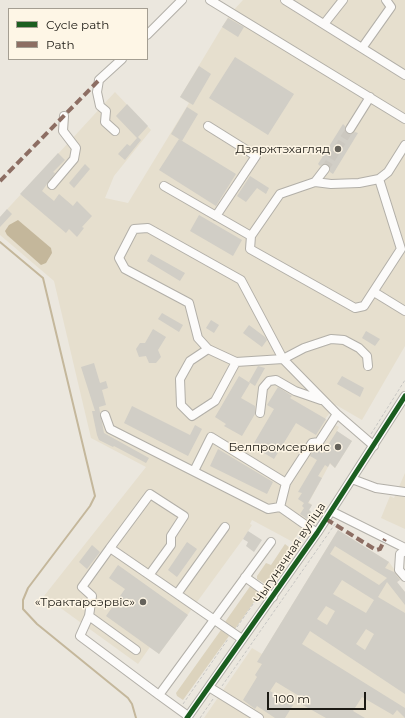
<!DOCTYPE html>
<meta charset="utf-8">
<style>
body{margin:0}
#map{position:relative;width:405px;height:718px;overflow:hidden;background:#ebe7de;font-family:Montserrat,sans-serif}
canvas{display:block}
.legend{position:absolute;left:8px;top:8px;width:140px;height:52px;box-sizing:border-box;background:#fef6e6;border:1px solid #a49e92;margin:0;padding:5px 7px;list-style:none;font-size:12px;color:#1d1b15}
.legend li{display:flex;align-items:center;gap:8px;height:20px}
.legend b{width:20px;border:1px solid #a49e92}
.scale{position:absolute;left:267px;top:692px;width:99px;height:18px;box-sizing:border-box;border:2px solid #1d1b15;border-top:0;padding-left:5px;font-size:12px;line-height:14px;white-space:nowrap;color:#1d1b15;-webkit-text-stroke:3px #fef6e6;paint-order:stroke}
</style>
<div id="map">
<canvas width="405" height="718"></canvas>
<ul class="legend">
<li><b style="height:5px;background:#1b5e20"></b>Cycle path</li>
<li><b style="height:5px;background:#8d6e63"></b>Path</li>
</ul>
<div class="scale">100 m</div>
</div>
<script>
const ctx = document.querySelector('canvas').getContext('2d');
ctx.lineJoin = 'round';
function paint(path, color) { ctx.fillStyle = color; ctx.fill(path, 'evenodd'); }
const toPath = rows => new Path2D(rows.map(r => 'M' + r).join(''));
function stroke(path, color, width, dash) { ctx.strokeStyle = color; ctx.lineWidth = width; ctx.lineCap = dash ? 'butt' : 'round'; ctx.setLineDash(dash || []); ctx.stroke(path); }
function label(font, color, halo, rows, align = 'center') {
  ctx.font = font + ' Montserrat,sans-serif'; ctx.lineWidth = 3; ctx.setLineDash([]); ctx.textBaseline = 'middle'; ctx.strokeStyle = halo; ctx.fillStyle = color; for (const [text, x, y, turn = 0] of rows) {
    ctx.save(); ctx.translate(x, y); ctx.rotate((+turn || 0) * Math.PI / 180); ctx.textAlign = isNaN(turn) ? turn : align; if (halo) ctx.strokeText(text, 0, 0); ctx.fillText(text, 0, 0); ctx.restore();
  }
}
const built = toPath([
 [243,0,405,0,405,346,362,420,336,405,325,419,339,427,337,431,352,441,335,468,330,464,328,467,309,502,312,505,309,510,311,512,293,542,252,520,250,524,252,525,243,539,159,654,150,647,138,664,44,596,146,467,91,438,54,281,0,235,0,217,115,92,151,130,114,176,105,198,128,203,189,103,180,97,230,14],
 [405,473,405,529,381,518,390,496,394,498],
 [338,530,389,562,401,579,397,582,405,592,405,718,204,718,252,648,262,654]
]);
const green = toPath([
 [285,544,290,548,265,584,257,579,257,576,266,563,271,565],
 [251,585,261,592,235,629,225,622],
 [221,630,229,636,183,700,177,696,176,693]
]);
const water = toPath([
 [18,220,51,248,52,253,46,263,41,265,7,235,5,231,9,225]
]);
const stream = toPath([
 [0,242,43,278,95,496,90,506,28,588,23,600,23,609,37,624,128,698,132,704,136,718]
]);
const building = toPath([
 [228,18,244,27,238,37,222,27],
 [235,57,294,94,268,135,209,98],
 [199,66,211,74,193,105,180,97],
 [127,104,148,126,138,137,141,140,125,160,118,154,127,144,130,146,137,138,116,116],
 [187,107,198,114,182,141,171,134],
 [343,124,345,126,345,131,347,134,352,134,355,132,358,133,333,174,330,172,330,167,328,164,323,164,320,166,318,164],
 [179,139,236,174,216,206,159,170],
 [58,153,65,160,53,172,55,173,42,191,54,201,59,194,73,206,77,201,92,216,82,227,84,228,77,237,69,229,66,233,20,194],
 [85,164,90,169,74,188,69,183],
 [250,176,269,188,266,194,257,188,246,202,237,196],
 [7,209,12,214,0,227,0,217],
 [199,215,242,240,233,256,190,231],
 [151,254,185,273,180,281,147,261],
 [162,313,183,325,179,332,158,319],
 [211,320,219,325,214,333,206,328],
 [249,325,265,337,267,340,262,347,243,333],
 [153,329,166,337,158,350,161,357,156,363,149,363,146,356,139,357,136,349,140,343,145,343],
 [366,331,380,339,375,346,362,338],
 [94,363,100,383,106,381,108,388,102,390,106,405,99,407,104,433,149,458,146,463,114,446,113,447,99,440,97,435,92,411,95,411,81,367],
 [258,366,265,368,255,386,249,382],
 [239,376,250,383,241,398,255,406,255,414,242,436,224,426,226,424,215,417],
 [342,376,364,388,360,397,337,384],
 [278,387,292,396,290,398,326,419,316,435,296,423,274,459,259,450,261,447,254,443,274,409,267,405],
 [132,406,190,435,195,425,202,429,188,456,124,423],
 [337,431,352,441,335,468,330,463,328,467,325,465,318,476,322,478,308,503,312,505,309,510,311,512,307,519,300,514,304,508,302,506,304,503,298,499,302,493,298,492,317,460,310,456,314,450,316,452,318,450,323,453],
 [218,449,273,482,267,494,210,466],
 [338,530,389,562,385,568,394,572,400,580,397,582,405,592,405,605,387,582,378,597,405,613,405,694,310,631,302,644,405,708,405,718,397,710,393,715,362,697,353,711,365,718,326,718,301,704,304,699,276,682,270,691,293,705,285,718,275,718,257,706,255,709,243,700,257,677,255,675,262,664,257,662],
 [335,546,387,578,379,585,330,554],
 [342,580,374,600,366,613,333,594],
 [326,606,335,611,327,625,317,619],
 [366,629,374,634,365,650,356,644],
 [248,531,262,540,254,552,246,546,248,542,243,539],
 [187,542,197,549,177,577,168,570],
 [92,545,100,552,87,569,79,562],
 [118,565,188,615,159,654,106,616,125,589,109,578]
]);
const minorTunnel = toPath([
 [325,169,350,129]
]);
const path = toPath([
 [371,434,405,380],
 [315,521,320,514],
 [267,584,303,533],
 [237,627,258,597],
 [222,686,335,524],
 [183,704,228,639],
 [200,718,213,699]
]);
const minor = toPath([
 [210,0,405,119],
 [285,0,405,75],
 [324,24,343,0],
 [147,35,182,0],
 [362,48,391,7,386,0],
 [208,126,256,156,216,216],
 [350,129,370,97],
 [115,131,105,122,106,111,100,106,97,92,99,80,122,59],
 [315,182,331,184,359,183,379,179],
 [52,185,74,159,76,148,63,131,64,116],
 [164,186,251,236,280,194,315,182,325,169],
 [251,236,250,249,355,308,364,306,401,249,379,179,388,172,405,145],
 [374,292,405,311],
 [208,349,198,338,189,303,125,269,119,258,134,229,148,228,241,280,283,359,337,414],
 [236,362,208,349,190,361,180,379,181,405,192,416,215,401,236,362,283,359,304,348,331,339,344,340,359,348,367,356,368,366],
 [260,413,263,388,269,381,276,380,295,391,321,400],
 [105,415,110,429,268,509,280,507,317,533],
 [194,471,211,437,286,483,280,507],
 [352,479,376,488,405,492],
 [286,483,312,443,319,442,337,414,374,446],
 [331,511,405,548],
 [225,527,177,594,242,639],
 [110,548,82,587,92,596,89,616,136,650],
 [405,551,400,554,399,570,405,577],
 [150,574,171,545,171,536,184,516,150,494,110,548,177,594],
 [245,577,273,597],
 [89,616,80,636,159,695],
 [209,687,259,718],
 [188,716,159,695,271,542],
 [187,718,317,533,405,396]
]);
const quiet = toPath([
 [0,181,99,80],
 [326,519,376,550,380,549,385,539]
]);
const cycleway = toPath([
 [187,718,317,533,405,396]
]);
const markers = [
 [338,149,4,"#65625b"],
 [338,447,4,"#65625b"],
 [143,602,4,"#65625b"]
];
const poiNames = [
 ["Дзяржтэхагляд",330,149],
 ["Белпромсервис",330,447],
 ["«Трактарсэрвіс»",135,602]
];
const streetNames = [
 ["Чыгуначная вуліца",290,553,-56]
];
paint(built, '#e6dfce');
paint(green, '#dcd3bd');
paint(water, '#c4b79b');
stroke(stream, '#c4b79b', 2);
paint(building, '#d1cec6');
stroke(minorTunnel, '#ccc8c0', 8, [8, 4]);
stroke(minor, '#b2afa8', 10);
stroke(path, '#c7c6c3', 1, [3, 2]);
stroke(minor, '#fcfbfa', 8);
stroke(quiet, '#8d6e63', 4, [8, 4]);
stroke(cycleway, '#1b5e20', 5);
for (const [x, y, r, color] of markers) { const dot = new Path2D(); dot.arc(x, y, r, 0, 2 * Math.PI); ctx.fillStyle = color; ctx.fill(dot); stroke(dot, '#fef6e6', 1.5); }
label('12px', '#1d1b15', '#fef6e6', poiNames, 'right');
label('12px', '#1d1b15', '#fef6e6', streetNames);
</script>
